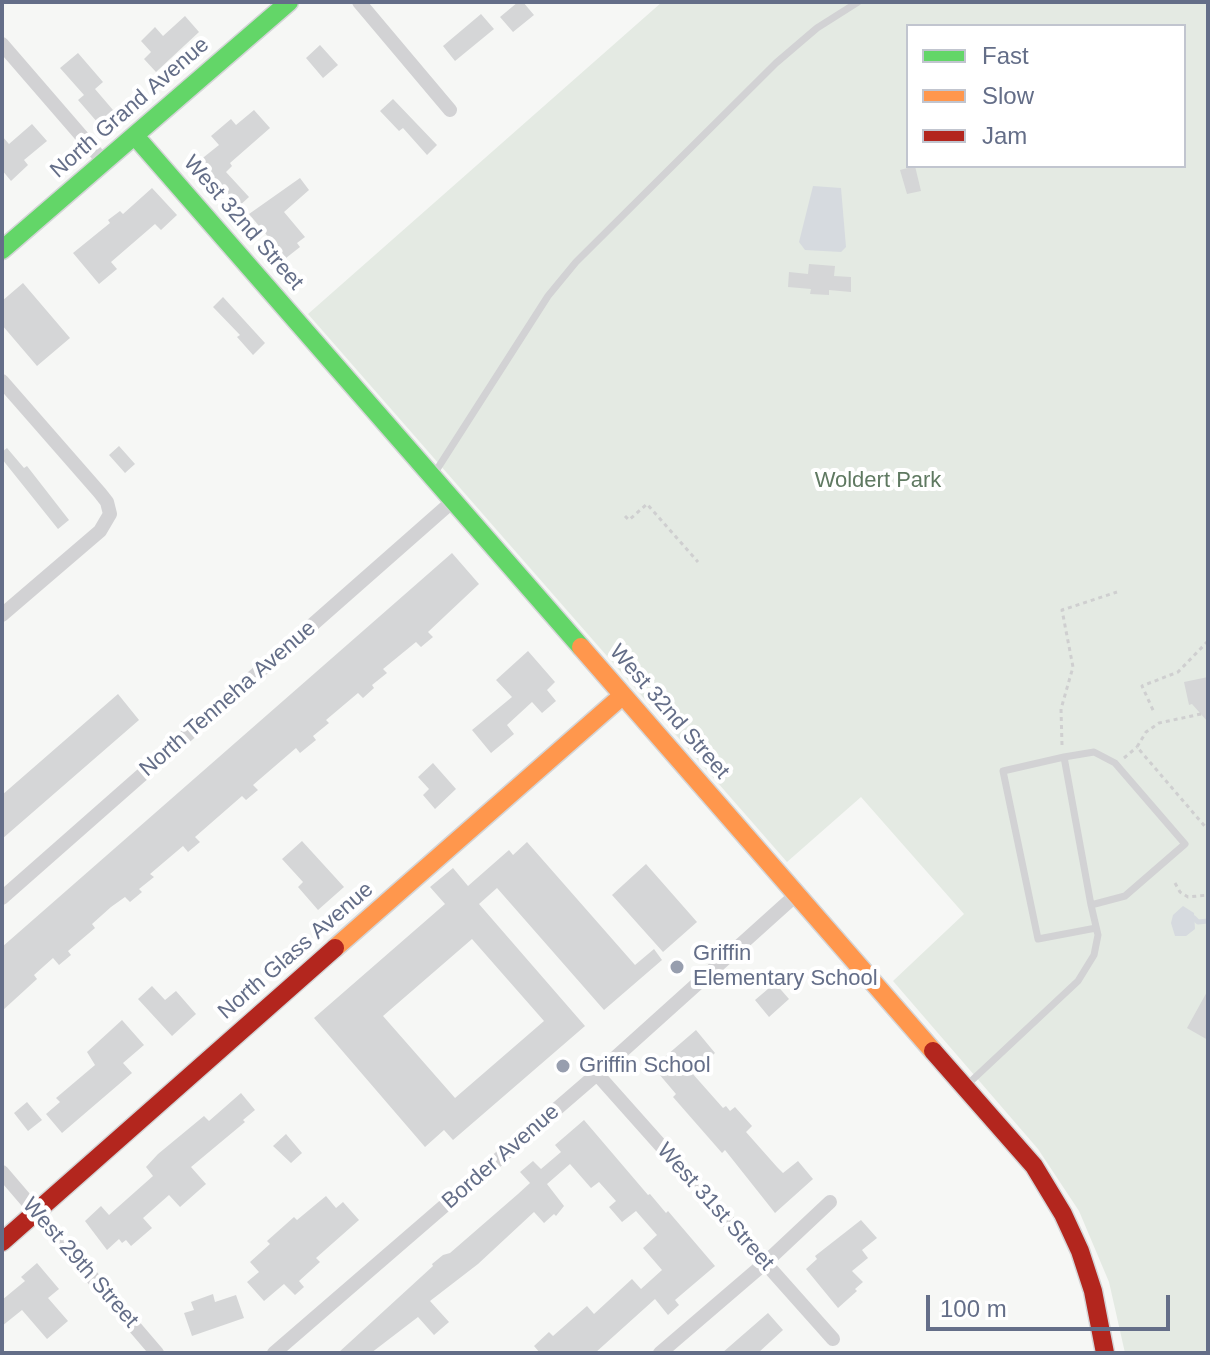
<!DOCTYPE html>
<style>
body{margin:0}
#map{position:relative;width:1210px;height:1355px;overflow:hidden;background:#f6f7f5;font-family:Arial,sans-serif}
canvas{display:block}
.frame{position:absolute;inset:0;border:4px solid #646e88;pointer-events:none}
.legend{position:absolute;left:906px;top:24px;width:280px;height:144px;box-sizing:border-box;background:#fff;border:2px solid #c1c5cf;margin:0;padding:10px 14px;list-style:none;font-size:24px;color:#646e88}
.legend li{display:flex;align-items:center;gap:16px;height:40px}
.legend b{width:40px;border:2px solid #c1c5cf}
.scale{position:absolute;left:926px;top:1295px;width:244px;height:36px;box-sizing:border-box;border:4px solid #646e88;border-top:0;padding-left:10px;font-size:24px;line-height:28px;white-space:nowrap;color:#646e88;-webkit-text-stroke:6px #fff;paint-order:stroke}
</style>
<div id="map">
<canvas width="1210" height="1355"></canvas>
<div class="frame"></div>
<ul class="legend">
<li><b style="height:10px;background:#63d668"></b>Fast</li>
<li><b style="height:10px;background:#ff974d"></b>Slow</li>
<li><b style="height:10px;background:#b3261e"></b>Jam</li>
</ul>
<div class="scale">100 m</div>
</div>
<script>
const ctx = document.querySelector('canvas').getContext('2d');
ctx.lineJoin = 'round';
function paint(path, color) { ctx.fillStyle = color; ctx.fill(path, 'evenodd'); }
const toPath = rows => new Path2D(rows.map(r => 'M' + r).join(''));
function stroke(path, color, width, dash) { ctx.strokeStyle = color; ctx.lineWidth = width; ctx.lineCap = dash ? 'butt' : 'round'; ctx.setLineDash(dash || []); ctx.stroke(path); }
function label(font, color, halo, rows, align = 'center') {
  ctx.font = font + ' Arial,sans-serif'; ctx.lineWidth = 8; ctx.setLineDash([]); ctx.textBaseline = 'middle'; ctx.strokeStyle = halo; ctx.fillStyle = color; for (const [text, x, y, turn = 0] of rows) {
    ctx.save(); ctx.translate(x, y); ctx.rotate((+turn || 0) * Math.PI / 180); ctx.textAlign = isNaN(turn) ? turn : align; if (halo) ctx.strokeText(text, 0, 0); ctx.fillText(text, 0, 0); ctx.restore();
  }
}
const green = toPath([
 [662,2,1208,2,1208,1353,1125,1353,1109,1282,1079,1211,1038,1149,893,981,964,914,861,797,787,862,308,314],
 [908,26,1184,26,1184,166,908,166]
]);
const water = toPath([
 [813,186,841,188,846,247,841,252,805,250,799,242],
 [1183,906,1194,913,1195,929,1186,936,1175,936,1171,923,1173,915]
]);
const stream = toPath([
 [1194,918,1198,922,1208,921]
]);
const building = toPath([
 [518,2,523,2,534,15,513,32,500,17],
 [481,14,494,29,455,61,443,46],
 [185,16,199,32,156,72,144,59,151,52,141,41,155,27,163,36],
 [320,45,338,65,323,78,306,58],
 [78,53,103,82,95,89,113,110,98,123,78,100,84,95,60,68],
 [393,99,437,145,427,155,403,128,399,131,380,111],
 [254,110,270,128,230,163,232,166,226,172,249,197,238,207,214,181,210,185,194,165,219,145,211,136,231,119,236,125],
 [32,124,47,141,24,160,28,165,11,181,2,170,2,136,9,144],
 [915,166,921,191,907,194,900,170],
 [300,178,309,190,284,212,305,237,297,243,300,247,286,258,249,214],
 [152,188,177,215,161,230,155,224,111,262,117,269,99,284,73,253,110,223,108,220,120,211,123,214],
 [809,264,835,266,834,276,851,277,851,292,829,290,829,295,810,294,811,289,788,287,789,272,808,274],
 [23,283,70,338,37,366,2,325,2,301],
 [223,297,265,343,253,355,237,337,240,335,213,307],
 [119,446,135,464,125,473,109,455],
 [7,448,24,468,27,466,69,520,58,529,2,459,2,452],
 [452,553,479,584,428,632,433,637,421,647,416,642,383,669,387,673,372,685,374,688,363,698,358,693,326,720,329,723,313,736,316,740,300,753,296,748,253,785,258,790,246,800,242,796,195,837,200,842,188,852,183,846,150,874,154,877,139,889,142,892,130,902,125,897,111,907,92,924,95,928,68,951,71,955,59,965,53,958,34,975,37,979,2,1011,2,947],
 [528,651,555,682,547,690,556,701,542,713,532,702,507,725,514,734,491,753,472,730,512,697,496,680],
 [1208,677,1208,722,1192,704,1189,705,1184,682],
 [118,694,139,720,2,839,2,795],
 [433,763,456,789,435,809,423,795,429,789,418,777],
 [302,841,344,887,318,910,298,887,303,882,282,859],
 [527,842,635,965,654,949,662,960,604,1010,497,888,479,904,585,1026,453,1140,444,1130,425,1147,314,1018,445,904,430,887,453,868,468,886,509,850,513,855],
 [472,939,544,1021,455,1098,383,1016],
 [646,864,697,922,663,952,612,895],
 [775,983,789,999,769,1017,755,1000],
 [152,986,165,1000,176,991,196,1014,172,1036,138,999],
 [1208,990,1208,1040,1187,1028],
 [122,1020,144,1045,123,1063,132,1073,62,1133,46,1114,60,1102,56,1098,95,1065,87,1052],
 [696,1030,715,1053,692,1073,723,1108,726,1106,730,1111,735,1107,752,1126,746,1132,777,1167,783,1173,798,1161,813,1179,775,1213,725,1150,722,1153,673,1097,676,1094,653,1067],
 [241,1093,255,1110,243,1120,245,1122,191,1167,206,1184,180,1207,169,1195,143,1218,152,1228,131,1246,126,1240,122,1243,119,1239,107,1250,85,1221,101,1206,109,1215,153,1176,146,1167,158,1154,204,1116,209,1121],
 [27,1102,42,1120,28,1131,14,1113],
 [584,1120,648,1195,650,1194,666,1213,668,1211,715,1266,675,1300,679,1305,668,1315,655,1299,595,1353,540,1353,534,1346,549,1332,553,1336,587,1306,594,1314,632,1279,641,1289,662,1270,643,1248,657,1235,636,1211,622,1222,609,1207,616,1201,599,1182,591,1188,570,1164,547,1184,564,1206,556,1216,554,1214,544,1223,534,1212,478,1264,430,1301,449,1322,434,1335,418,1317,371,1353,338,1353,433,1266,432,1264,443,1255,450,1253,518,1194,530,1183,520,1172,533,1161,541,1169,561,1152,555,1145],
 [286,1134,302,1153,291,1163,273,1146],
 [326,1196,336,1208,343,1202,359,1220,316,1258,320,1262,299,1281,304,1287,295,1295,284,1284,264,1301,247,1282,259,1272,250,1262,270,1244,267,1241,294,1217,297,1220],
 [861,1220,877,1238,862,1250,868,1258,852,1271,863,1282,855,1289,857,1291,838,1308,806,1269,817,1259,815,1256],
 [37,1263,59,1289,48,1298,68,1321,47,1339,22,1310,2,1326,2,1300,25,1281,21,1277],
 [213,1294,215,1302,236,1295,244,1318,192,1336,184,1313,194,1310,191,1302],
 [768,1313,783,1330,758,1353,722,1353]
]);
const path = toPath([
 [625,516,629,520,647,504,698,562],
 [1153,710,1142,686,1178,672,1208,641],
 [1201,714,1159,723,1146,732,1137,747,1208,830],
 [1062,745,1061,709,1073,667,1062,610,1117,592],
 [1124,758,1137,747],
 [1175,883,1180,892,1188,897,1208,895]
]);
const lane = toPath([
 [434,474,548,296,576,262,776,63,817,28,858,2],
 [1064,757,1003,771,1038,939,1096,928],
 [968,1084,1078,981,1094,955,1098,935,1091,905,1064,757,1094,752,1115,763,1185,844,1125,896,1091,905]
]);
const street = toPath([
 [359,2,450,110],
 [2,44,104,162],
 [2,381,100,493,107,502,110,514,100,531,2,615],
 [2,898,454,500],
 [597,1074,833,1339],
 [2,1172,157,1353],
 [274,1353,597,1074,797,894],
 [660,1353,765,1263,830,1202]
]);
const fast = toPath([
 [135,136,581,647],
 [2,250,289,2]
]);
const slow = toPath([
 [581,647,933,1051],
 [335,948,622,696]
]);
const jam = toPath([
 [933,1051,1034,1166,1063,1214,1080,1251,1093,1291,1105,1353],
 [2,1242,335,948]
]);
const markers = [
 [677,967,8,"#979eae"],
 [563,1066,8,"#979eae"]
];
const streetNames = [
 ["North Grand Avenue",130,108,-41],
 ["West 32nd Street",243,223,49],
 ["North Tenneha Avenue",228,699,-41],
 ["West 32nd Street",669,712,49],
 ["North Glass Avenue",296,951,-41],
 ["Border Avenue",501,1157,-41],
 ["West 31st Street",715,1207,48],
 ["West 29th Street",80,1263,49]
];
const parkNames = [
 ["Woldert Park",878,481]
];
const poiNames = [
 ["Griffin",693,954],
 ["Elementary School",693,979],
 ["Griffin School",579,1066]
];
paint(green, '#e4eae3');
paint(water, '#d6dadf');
stroke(stream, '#d6dadf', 5);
paint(building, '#d5d6d7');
stroke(fast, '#d4d5d7', 21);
stroke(slow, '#d4d5d7', 21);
stroke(jam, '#d4d5d7', 21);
stroke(path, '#cfcfd0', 3, [4, 4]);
stroke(lane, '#d2d2d4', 7);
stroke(street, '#d2d2d4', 14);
stroke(fast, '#63d668', 18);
stroke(slow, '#ff974d', 18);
stroke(jam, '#b3261e', 18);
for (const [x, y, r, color] of markers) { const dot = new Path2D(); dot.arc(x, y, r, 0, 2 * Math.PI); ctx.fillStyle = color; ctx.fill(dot); stroke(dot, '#fff', 3); }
label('22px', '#646e88', '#fff', streetNames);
label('22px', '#5f7961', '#fff', parkNames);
label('22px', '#646e88', '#fff', poiNames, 'left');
</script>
